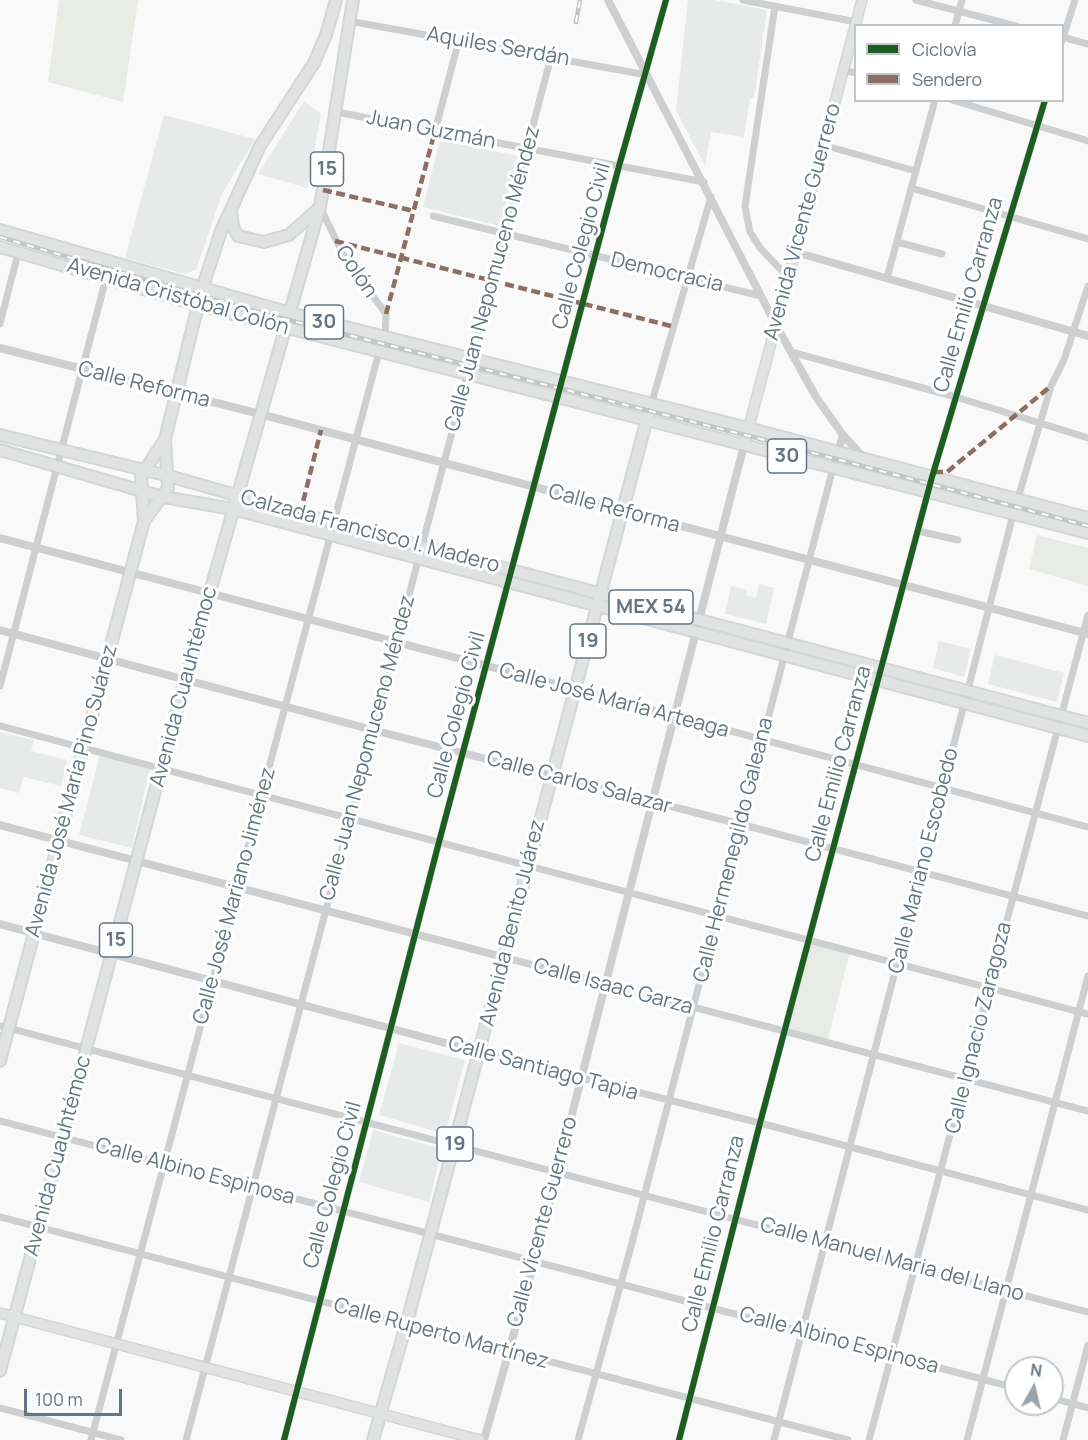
<!DOCTYPE html>
<meta charset="utf-8">
<style>
body{margin:0}
#map{position:relative;width:1088px;height:1440px;overflow:hidden;background:#f9f9f9;font-family:Manrope,sans-serif}
canvas{display:block}
.legend{position:absolute;left:854px;top:24px;width:210px;height:78px;box-sizing:border-box;background:#fff;border:2px solid #c1c8cd;margin:0;padding:8px 10px;list-style:none;font-size:18px;color:#657683}
.legend li{display:flex;align-items:center;gap:12px;height:30px}
.legend b{width:30px;border:2px solid #c1c8cd}
.north{position:absolute;left:1004px;top:1356px;width:60px;height:60px;box-sizing:border-box;background:#fff;border:2px solid #c1c8cd;border-radius:50%;rotate:8deg;font-size:16px;font-weight:700;line-height:24px;text-align:center;color:#657683}
.north::after{content:'';display:block;margin:auto;width:21px;height:27px;background:#99a4ac;clip-path:polygon(50% 0,100% 100%,50% 72%,0 100%)}
.scale{position:absolute;left:24px;top:1389px;width:98px;height:27px;box-sizing:border-box;border:3px solid #657683;border-top:0;padding-left:8px;font-size:18px;line-height:21px;white-space:nowrap;color:#657683;-webkit-text-stroke:4px #fff;paint-order:stroke}
</style>
<div id="map">
<canvas width="1088" height="1440"></canvas>
<ul class="legend">
<li><b style="height:8px;background:#1b5e20"></b>Ciclovía</li>
<li><b style="height:8px;background:#8d6e63"></b>Sendero</li>
</ul>
<div class="north">N</div>
<div class="scale">100 m</div>
</div>
<script>
const ctx = document.querySelector('canvas').getContext('2d');
ctx.lineJoin = 'round';
function paint(path, color) { ctx.fillStyle = color; ctx.fill(path, 'evenodd'); }
const toPath = rows => new Path2D(rows.map(r => 'M' + r).join(''));
function stroke(path, color, width, dash) { ctx.strokeStyle = color; ctx.lineWidth = width; ctx.lineCap = dash ? 'butt' : 'round'; ctx.setLineDash(dash || []); ctx.stroke(path); }
function label(font, color, halo, rows, align = 'center') {
  ctx.font = font + ' Manrope,sans-serif'; ctx.lineWidth = 6; ctx.setLineDash([]); ctx.textBaseline = 'middle'; ctx.strokeStyle = halo; ctx.fillStyle = color; for (const [text, x, y, turn = 0] of rows) {
    ctx.save(); ctx.translate(x, y); ctx.rotate((+turn || 0) * Math.PI / 180); ctx.textAlign = isNaN(turn) ? turn : align; if (halo) ctx.strokeText(text, 0, 0); ctx.fillText(text, 0, 0); ctx.restore();
  }
}
const built = toPath([
 [688,0,714,0,767,10,754,98,750,98,744,137,711,132,705,166,676,110],
 [304,101,321,114,307,188,258,174],
 [164,115,255,139,222,194,196,270,184,274,125,258],
 [440,140,518,156,500,226,423,207],
 [759,584,774,588,766,624,725,614,731,586,747,590,746,595,756,598],
 [939,641,971,649,964,677,933,668],
 [995,655,1064,673,1057,702,988,684],
 [0,732,34,740,31,751,67,760,61,786,23,777,19,793,0,788],
 [100,755,150,768,132,848,79,835],
 [399,1043,465,1060,445,1134,379,1115],
 [373,1130,442,1149,429,1202,359,1182]
]);
const green = toPath([
 [59,0,138,0,123,102,48,82],
 [1037,535,1088,548,1088,586,1029,569],
 [809,940,850,951,827,1043,784,1031]
]);
const minor = toPath([
 [743,0,856,22],
 [916,0,1016,26],
 [775,6,745,206,750,232,761,249,789,278],
 [349,21,647,75],
 [955,26,962,0],
 [1062,37,1088,44],
 [1062,41,1075,0],
 [843,70,856,73],
 [952,100,1088,141],
 [336,112,704,182],
 [435,131,459,40],
 [823,145,916,171],
 [911,188,1088,239],
 [320,207,344,256,386,314,385,338],
 [433,216,761,296],
 [897,242,942,254],
 [887,278,935,100],
 [0,324,18,253],
 [791,352,956,397,1088,438],
 [651,405,711,197],
 [918,531,958,540],
 [0,686,106,278],
 [575,689,1088,827],
 [0,726,1088,1014],
 [740,824,1088,916],
 [503,957,1088,1111],
 [0,1026,1088,1312],
 [479,1052,760,1123,1088,1210],
 [0,1121,1016,1388],
 [0,1217,848,1440],
 [1052,1398,1088,1408],
 [0,1408,121,1440],
 [91,1440,379,352],
 [186,1440,551,57],
 [284,1440,439,842,619,166,666,0],
 [578,1440,633,1239,833,468],
 [679,1440,760,1123,932,477,1045,100],
 [774,1440,1013,515,1051,386,1064,360,1088,286],
 [869,1440,1088,615],
 [967,1440,1088,976],
 [1063,1440,1088,1345]
]);
const tertiary = toPath([
 [608,0,776,325,816,397,843,435,865,459],
 [795,252,1088,336],
 [0,348,260,414,1088,634],
 [833,468,843,435],
 [0,538,575,689],
 [0,630,373,730,740,824],
 [0,825,503,957],
 [0,924,479,1052],
 [484,1440,534,1262,744,445]
]);
const secondary = toPath([
 [744,445,862,0],
 [0,1313,480,1440]
]);
const primary = toPath([
 [0,230,290,313,748,428,1088,518],
 [0,247,198,305,1088,533],
 [0,435,169,476,334,523,1088,723],
 [0,450,163,497,233,509,1088,736],
 [373,1440,408,1318,648,415]
]);
const trunk = toPath([
 [231,210,233,227,238,236,264,242,289,235,318,209],
 [144,521,168,488,165,439,202,289,221,231,260,146,314,63,326,35,336,0],
 [0,1061,144,521,141,476,165,439],
 [0,1371,185,679,320,207,353,0]
]);
const rail = toPath([
 [576,22,580,0],
 [0,237,233,306,753,437,1088,526]
]);
const quiet = toPath([
 [323,190,414,211],
 [335,241,675,327],
 [386,314,435,131],
 [934,472,947,472,1051,386],
 [300,514,321,430]
]);
const cycleway = toPath([
 [284,1440,439,842,619,166,666,0],
 [679,1440,760,1123,932,477,1045,100]
]);
const shields = [
 [327,169,33],
 [324,322,39],
 [787,456,39],
 [651,607,84],
 [588,641,36],
 [116,940,33],
 [455,1144,36]
];
const shieldNames = [
 ["15",327,169],
 ["30",324,322],
 ["30",787,456],
 ["MEX 54",651,607],
 ["19",588,641],
 ["15",116,940],
 ["19",455,1144]
];
const streetNames = [
 ["Aquiles Serdán",498,47,10],
 ["Juan Guzmán",431,130,11],
 ["Avenida Vicente Guerrero",803,222,-75],
 ["Calle Colegio Civil",582,246,-75],
 ["Colón",356,272,56],
 ["Democracia",667,273,13],
 ["Calle Juan Nepomuceno Méndez",493,279,-75],
 ["Calle Emilio Carranza",969,295,-74],
 ["Avenida Cristóbal Colón",178,297,16],
 ["Calle Reforma",144,385,14],
 ["Calle Reforma",614,509,15],
 ["Calzada Francisco I. Madero",370,532,15],
 ["Avenida Cuauhtémoc",184,687,-75],
 ["Calle José María Arteaga",614,701,15],
 ["Calle Colegio Civil",457,715,-75],
 ["Calle Juan Nepomuceno Méndez",368,748,-75],
 ["Calle Emilio Carranza",839,764,-75],
 ["Calle Carlos Salazar",579,783,15],
 ["Avenida José María Pino Suárez",72,791,-75],
 ["Calle Hermenegildo Galeana",734,850,-76],
 ["Calle Mariano Escobedo",924,861,-76],
 ["Calle José Mariano Jiménez",235,896,-75],
 ["Avenida Benito Juárez",513,923,-76],
 ["Calle Isaac Garza",613,987,15],
 ["Calle Ignacio Zaragoza",979,1028,-76],
 ["Calle Santiago Tapia",543,1069,15],
 ["Avenida Cuauhtémoc",58,1156,-75],
 ["Calle Albino Espinosa",195,1172,15],
 ["Calle Colegio Civil",333,1185,-75],
 ["Calle Vicente Guerrero",543,1222,-75],
 ["Calle Emilio Carranza",714,1234,-76],
 ["Calle Manuel Maria del Llano",892,1260,15],
 ["Calle Ruperto Martínez",441,1334,15],
 ["Calle Albino Espinosa",839,1341,15]
];
paint(built, '#e8e9e9');
paint(green, '#e8ebe6');
stroke(secondary, '#d5d6d7', 12);
stroke(primary, '#d5d6d7', 14);
stroke(trunk, '#d5d6d6', 14);
stroke(minor, '#cecfd0', 7);
stroke(tertiary, '#cecfd0', 8);
stroke(secondary, '#e1e2e2', 9);
stroke(primary, '#e1e2e2', 10);
stroke(trunk, '#e1e2e2', 10);
stroke(rail, '#c3c5c6', 4.5);
stroke(rail, '#fff', 2, [7]);
stroke(quiet, '#8d6e63', 4.5, [9, 4.5]);
stroke(cycleway, '#1b5e20', 6);
for (const [x, y, w] of shields) { const box = new Path2D(); box.roundRect(x - w / 2, y - 17, w, 34, 4.5); ctx.fillStyle = '#fff'; ctx.fill(box); stroke(box, '#657683', 1.5); }
label('bold 20px', '#657683', null, shieldNames);
label('21px', '#657683', '#fff', streetNames);
</script>
